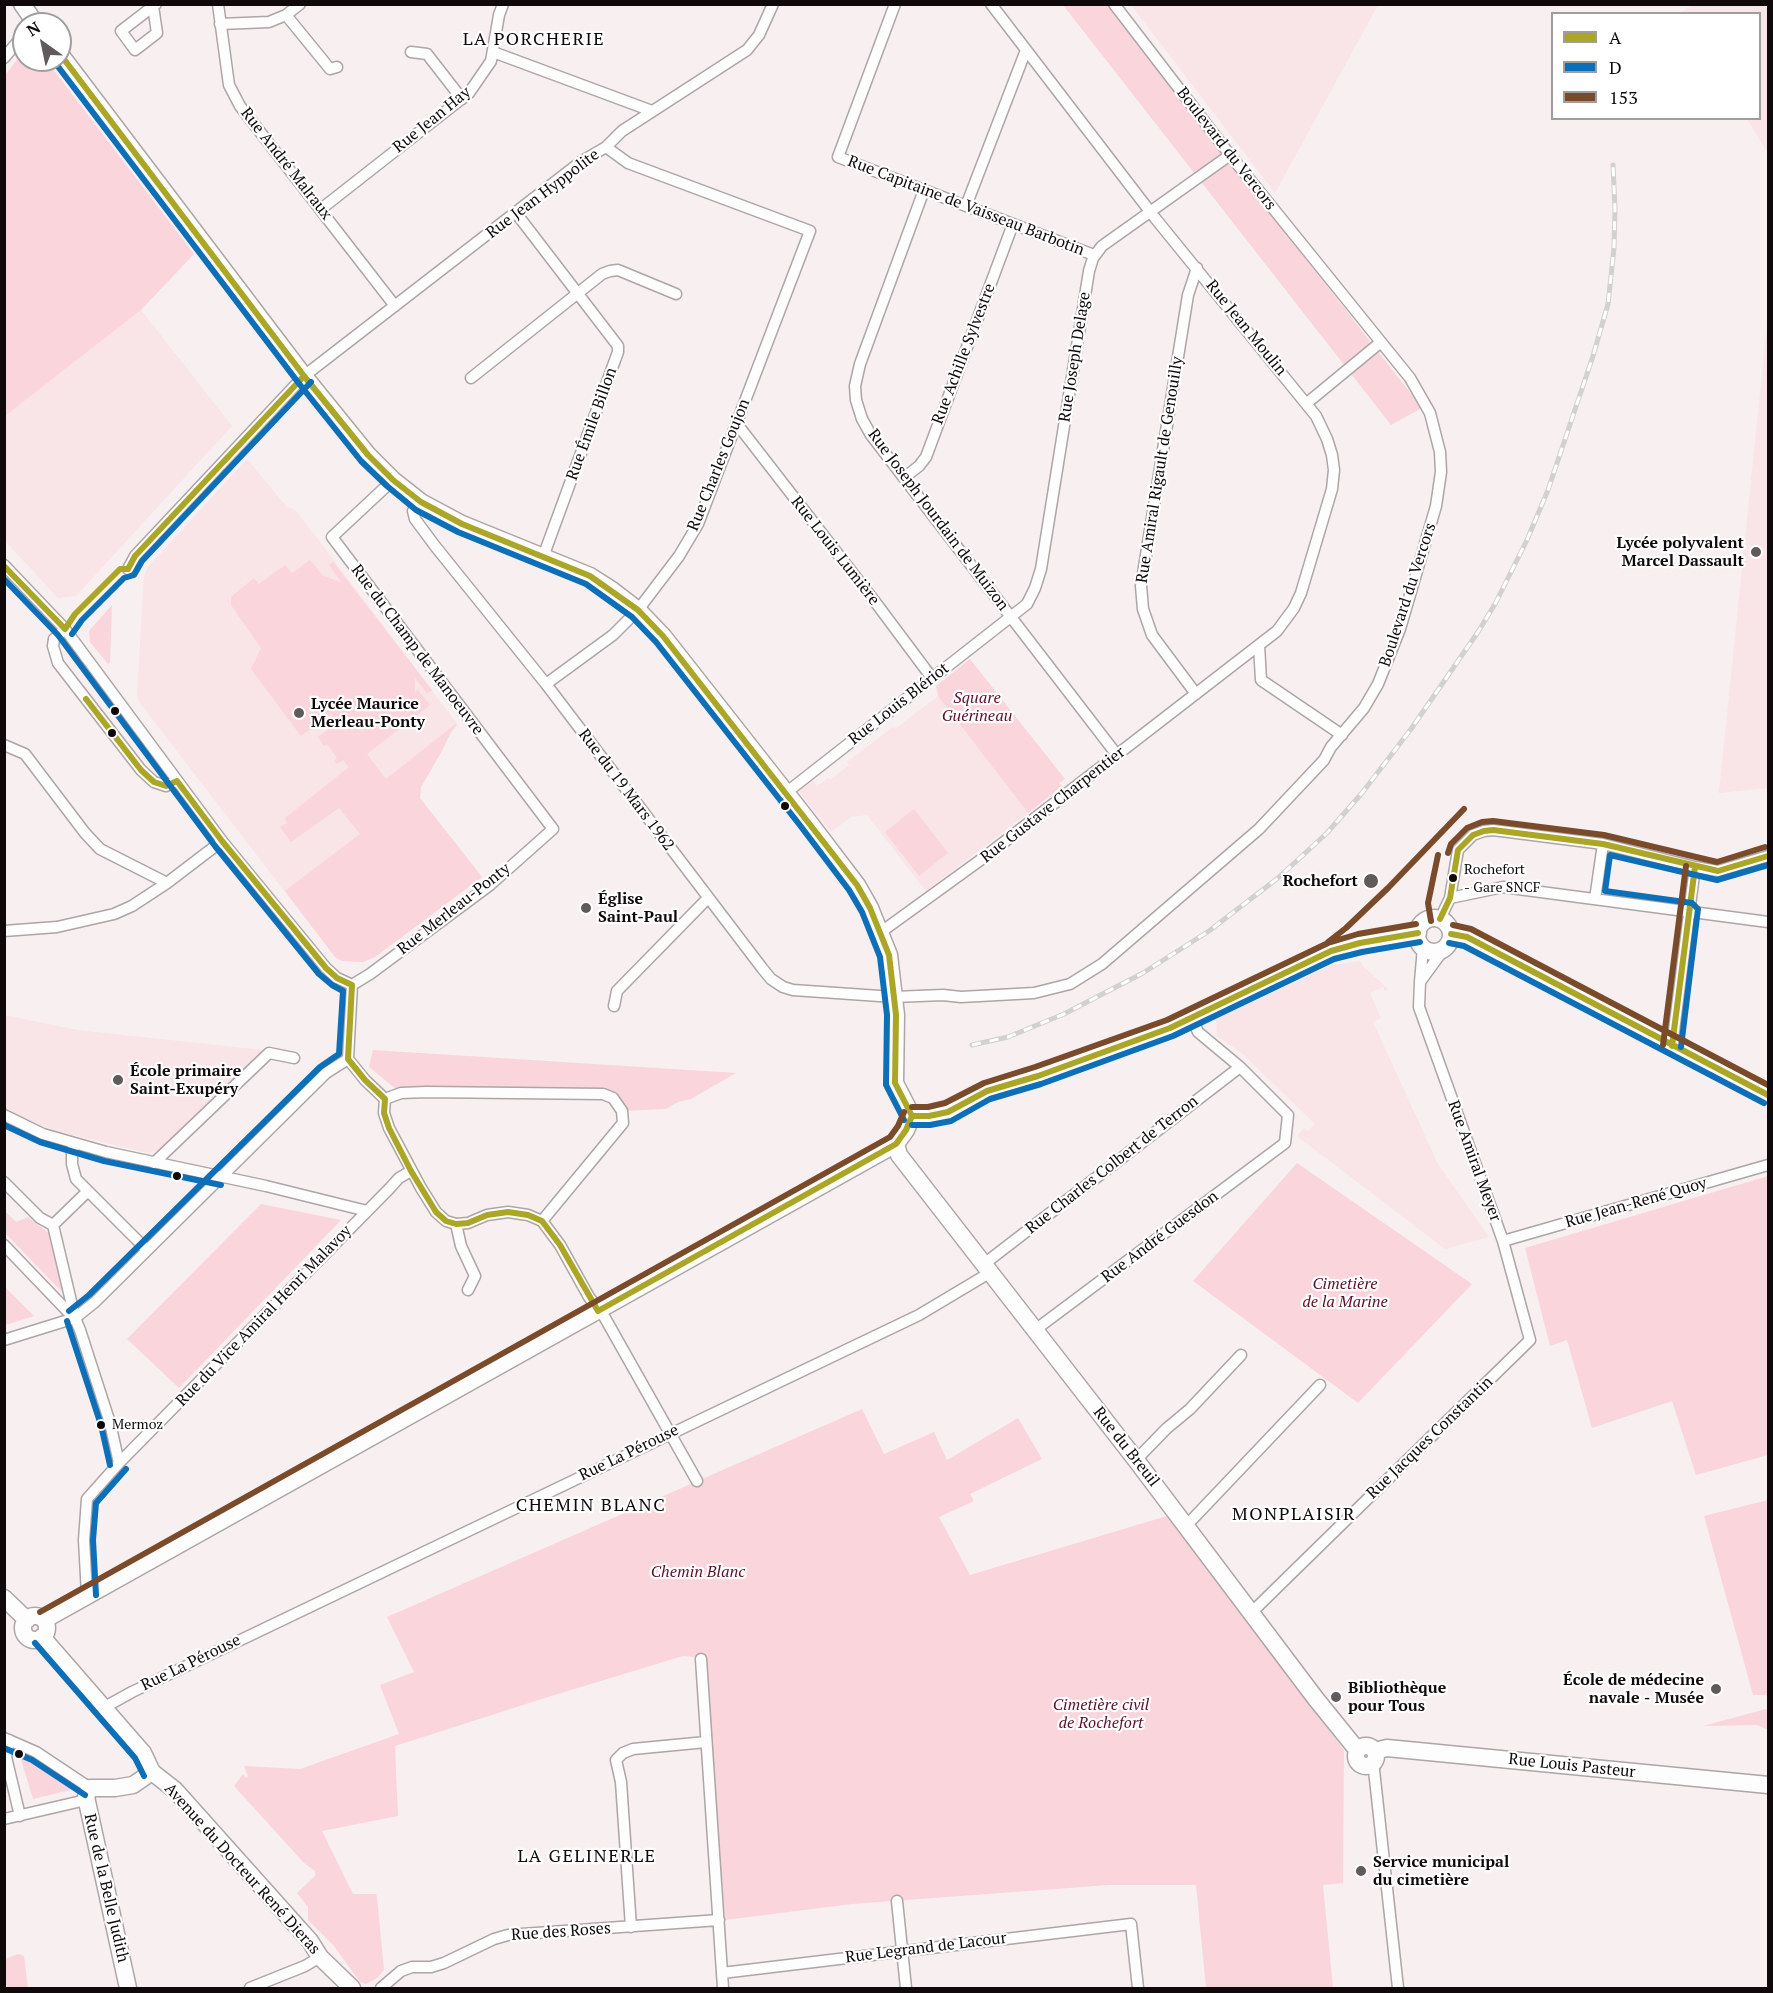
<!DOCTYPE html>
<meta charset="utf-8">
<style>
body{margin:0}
#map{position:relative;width:1773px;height:1993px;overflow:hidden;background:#f8eff0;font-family:"PT Serif",serif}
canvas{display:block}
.frame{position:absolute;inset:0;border:6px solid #10090b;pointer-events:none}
.legend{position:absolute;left:1551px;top:12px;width:210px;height:108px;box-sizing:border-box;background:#fff;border:2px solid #9f9d9d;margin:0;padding:8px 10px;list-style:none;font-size:18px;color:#10090b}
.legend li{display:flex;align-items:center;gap:12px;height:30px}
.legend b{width:30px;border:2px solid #9f9d9d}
.north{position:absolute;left:12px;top:12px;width:60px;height:60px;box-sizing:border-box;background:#fff;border:2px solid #9f9d9d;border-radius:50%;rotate:327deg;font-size:16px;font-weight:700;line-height:24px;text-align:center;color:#10090b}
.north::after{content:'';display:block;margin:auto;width:21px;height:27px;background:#615a5b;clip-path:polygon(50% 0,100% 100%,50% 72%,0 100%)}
</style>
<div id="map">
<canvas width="1773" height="1993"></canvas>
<div class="frame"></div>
<ul class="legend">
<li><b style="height:8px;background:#aca626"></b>A</li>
<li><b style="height:8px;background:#0c6fb8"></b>D</li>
<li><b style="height:8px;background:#7a4b2a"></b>153</li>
</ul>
<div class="north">N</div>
</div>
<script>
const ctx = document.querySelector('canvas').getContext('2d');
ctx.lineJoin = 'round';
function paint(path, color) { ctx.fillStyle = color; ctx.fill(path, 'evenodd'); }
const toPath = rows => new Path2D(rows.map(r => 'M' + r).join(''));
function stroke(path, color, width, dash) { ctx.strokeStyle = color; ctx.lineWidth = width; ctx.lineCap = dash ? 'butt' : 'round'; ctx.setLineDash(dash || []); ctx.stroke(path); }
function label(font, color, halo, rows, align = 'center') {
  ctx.font = font + ' "PT Serif",serif'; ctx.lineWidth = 4.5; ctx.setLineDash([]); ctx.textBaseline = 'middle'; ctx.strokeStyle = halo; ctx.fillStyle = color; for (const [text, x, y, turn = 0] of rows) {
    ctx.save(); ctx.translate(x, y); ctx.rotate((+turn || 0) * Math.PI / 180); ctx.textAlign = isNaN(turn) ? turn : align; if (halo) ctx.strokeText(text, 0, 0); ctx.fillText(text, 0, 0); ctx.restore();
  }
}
const built = toPath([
 [1131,5,1378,5,1275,193],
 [1692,5,1768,5,1768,153,1747,119,1760,118,1760,14,1681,13],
 [141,310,232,426,76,596,58,598,5,541,5,416],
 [1768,315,1768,788,1719,793],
 [247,459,286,506,295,510,317,538,458,725,450,734,443,749,421,787,420,798,482,877,375,957,363,962,342,961,335,957,140,703,137,695,144,576,148,567],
 [938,696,1028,813,926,891,867,815,851,817,831,832,798,790,812,780,817,786,828,778,830,780,849,765,847,762,893,727,895,729],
 [1360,961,1363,966,1388,989,1385,991,1383,987,1370,993,1381,1018,1373,1022,1438,1164,1489,1237,1445,1249,1297,1136,1304,1128,1308,1131,1315,1124,1243,1054,1217,1036,1216,1019,1332,965],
 [4,1015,77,1030,263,1050,161,1150,148,1153,53,1130,5,1110]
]);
const green = toPath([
 [1063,5,1108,5,1422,408,1391,425],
 [21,54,24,55,24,60,46,60,194,254,141,310,5,416,4,77],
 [310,560,322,575,342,583,329,565,333,562,432,690,427,693,415,678,415,694,417,689,430,705,367,754,386,779,457,723,450,734,443,749,421,787,420,798,482,877,375,957,363,962,342,961,335,957,285,891,360,834,339,808,291,842,280,827,287,823,285,818,349,767,343,760,337,764,334,761,337,758,327,744,324,746,318,737,338,722,331,714,301,736,251,669,261,648,231,605,231,597,254,578,259,584,285,565,292,573],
 [112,605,110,662,108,664,90,642,89,631],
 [970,659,1065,779,1059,783,1062,786,1028,813,938,696,936,686],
 [914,809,948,853,919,876,885,832],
 [373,1050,736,1073,691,1099,678,1102,666,1109,622,1111,613,1098,401,1093,369,1067],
 [1297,1163,1472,1284,1358,1403,1193,1281],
 [1768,1176,1768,1455,1696,1475,1672,1401,1592,1428,1567,1340,1550,1346,1525,1248],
 [261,1204,341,1220,179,1388,127,1339],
 [4,1210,16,1222,28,1217,51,1235,63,1293,5,1233],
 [5,1287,34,1316,5,1325],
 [862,1409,884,1454,934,1432,947,1460,1018,1418,1042,1459,970,1494,974,1501,939,1517,970,1575,1167,1516,1344,1750,1343,1883,1323,1885,1333,1988,1206,1988,1196,1885,1109,1885,852,1904,725,1920,705,1658,683,1656,548,1697,395,1746,398,1816,322,1831,353,1894,376,1894,377,1897,384,1970,377,1978,366,1984,360,1982,334,1946,308,1920,308,1907,297,1893,315,1876,315,1871,304,1863,234,1786,243,1774,246,1778,248,1776,244,1766,300,1769,399,1734,380,1685,414,1672,387,1617],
 [1768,1500,1768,1695,1753,1695,1704,1516],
 [1766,1709,1768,1712,1768,1730,1757,1725,1703,1726],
 [19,1753,37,1759,71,1785,70,1790,33,1799],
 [18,1954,24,1956,28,1988,5,1988,5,1959]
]);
const street = toPath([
 [218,4,229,85,240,106,395,306],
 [895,4,838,157,1094,255],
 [153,6,157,33,135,50,121,31,156,4],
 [286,15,330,69,337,67],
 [220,24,269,22,286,15,300,4],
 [411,52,427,54,462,99],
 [493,52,652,111],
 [4,58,24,34],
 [606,147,622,131,747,50,759,35,773,4],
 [924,190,860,364,855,386,856,400,862,419,871,435,1117,755],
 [966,206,1026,50],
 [321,209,469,93,491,61,499,15,503,4],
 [516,213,618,346,618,352,543,557],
 [471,378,602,274,610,271,618,270,676,294],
 [1307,403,1381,342],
 [737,424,879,607,932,678],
 [905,477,919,466,926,457,1013,224],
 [421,502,413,511,415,519,435,546,546,684,762,968,771,979,783,987,793,990,894,997,943,995,961,997,1034,993,1070,984,1102,964,1259,829,1324,760,1331,747,1364,708,1378,684,1400,629,1436,506,1441,472,1440,452,1430,413,1410,378,1230,155,1114,4],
 [4,565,65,629,222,841,326,968,337,978,352,985],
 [128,569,135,556,304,376,582,161,606,147,628,163,810,231,698,524,679,556,638,610,613,635,546,684],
 [65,629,54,639,53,646,58,663,141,770,154,782,166,786,177,781],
 [1259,645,1261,680,1342,735],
 [1196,694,1152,635,1143,609,1141,586,1188,295,1197,268],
 [4,745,25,754,85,833,100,849,167,883],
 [787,792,1027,604,1035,588,1041,569,1089,271,1093,258,1102,246,1230,155],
 [1450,898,1503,887,1768,922],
 [1595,899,1603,844],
 [1440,919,1450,898,1458,850,1473,835,1484,831,1493,830,1603,844,1695,867,1718,871,1768,856],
 [4,931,57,927,114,914,132,906,167,883,222,841],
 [881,932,986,856,1277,631,1294,608,1301,593,1332,489,1334,470,1332,455,1327,439,1316,416,1155,218,991,4],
 [1423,947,1420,982,1444,949],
 [352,985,370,974,490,885,553,829,332,537,393,480],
 [352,985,348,1059,365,1080,385,1099],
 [614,1006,617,991,708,898],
 [1672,1046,1695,867],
 [385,1099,384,1113,389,1128,421,1188,436,1212,446,1221,456,1224,468,1223,487,1215,508,1212,528,1215,542,1221,560,1245,589,1297,605,1318,697,1481],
 [385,1099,401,1093,426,1092,603,1094,613,1098,622,1111,623,1123,542,1221],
 [4,1115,43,1134,106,1152,266,1186,367,1211],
 [74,1143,72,1152,72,1164,76,1179,147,1250],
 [154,1163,269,1053,294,1058],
 [4,1182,40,1218,53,1225,75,1318,80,1330,110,1423,119,1463],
 [456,1224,461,1246,475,1276,468,1290],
 [53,1225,88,1191],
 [1503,1241,1768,1165],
 [4,1245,74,1318],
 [984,1264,1240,1067],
 [1035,1330,1285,1143,1288,1115,1240,1067,1198,1032,1192,1018],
 [4,1340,75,1318,95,1302,318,1081,326,1073,348,1059],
 [1136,1460,1166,1429,1190,1409,1241,1355],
 [1186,1526,1320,1385],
 [87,1595,84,1540,87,1499,119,1463,389,1189,399,1178,411,1171],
 [1252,1612,1530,1340,1503,1241,1419,1007,1420,982],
 [701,1659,723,1988],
 [103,1708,132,1692,919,1315,991,1272],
 [4,1738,36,1752,90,1788],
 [9,1740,6,1757,20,1816],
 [1371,1764,1374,1770,1398,1988],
 [4,1819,86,1800],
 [897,1901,906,1988],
 [631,1927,621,1782,616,1760,623,1753,633,1749,706,1742],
 [722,1973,1131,1924,1138,1988],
 [250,1988,305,1966,320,1957],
 [381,1988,401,1971,412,1967,431,1967,444,1963,494,1939,508,1935,719,1920]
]);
const secondary = toPath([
 [22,4,36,24],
 [60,54,304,376,368,455,393,480,421,502,462,524,590,576,612,590,638,610,663,636,806,818,857,885,870,908,889,955,896,1015,895,1083,912,1116],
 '1417 935a17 17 0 1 1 34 0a17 17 0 1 1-34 0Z',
 [1451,934,1467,937,1768,1095],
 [912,1116,929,1116,948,1112,987,1091,1038,1076,1170,1028,1331,951,1360,943,1418,933],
 [896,1144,899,1155,1136,1460,1316,1699,1354,1746,1359,1749],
 [4,1598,27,1620],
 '23 1628a12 12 0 1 1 24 0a12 12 0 1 1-24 0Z',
 [44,1620,896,1144,906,1130,912,1116],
 [42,1637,143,1753,152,1772,175,1790,310,1941,320,1957,352,1988],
 '1356 1756a10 10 0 1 1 20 0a10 10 0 1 1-20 0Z',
 [1375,1751,1387,1748,1768,1785],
 [128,1988,86,1797,90,1788,115,1788,133,1785,152,1772]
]);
const rail = toPath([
 [972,1045,1008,1037,1064,1014,1143,973,1209,931,1278,878,1327,833,1362,793,1411,729,1478,632,1495,604,1527,540,1548,490,1593,356,1608,304,1614,248,1615,209,1613,165]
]);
const bus1 = toPath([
 [60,54,304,376,368,455,393,480,421,502,462,524,590,576,638,610,663,636,857,885,870,908,889,955,896,1015,895,1083,912,1116],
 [4,566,65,629],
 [128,569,135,556,304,376],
 [65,629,75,614,120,569,128,569],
 [86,699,141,770,154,782,166,786,177,781,222,841,326,968,337,978,352,985,348,1059,365,1080,385,1099,384,1113,389,1128,411,1171,436,1212,446,1221,456,1224,468,1223,487,1215,508,1212,528,1215,542,1221,560,1245,598,1311,896,1144,906,1130,912,1116],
 [1440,919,1450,898,1458,850,1473,835,1484,831,1493,830,1603,844,1718,871,1768,856],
 [1451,934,1467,937,1768,1095],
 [1672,1046,1695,867],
 [912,1116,929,1116,948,1112,987,1091,1038,1076,1170,1028,1331,951,1360,943,1418,933]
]);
const bus2 = toPath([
 [53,60,297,381,361,461,387,486,416,510,458,532,586,584,632,617,656,642,799,824,849,890,862,912,880,957,887,1015,886,1085,904,1120],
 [4,579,58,635,215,846,319,974,332,985,343,991,339,1054,320,1067,89,1295,69,1311],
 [72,634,82,620,124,578,134,575,142,561,311,382],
 [1449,943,1464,946,1764,1103],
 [1681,1047,1698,909,1692,903,1605,891,1610,855,1717,880,1768,865],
 [4,1125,40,1142,104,1161,221,1185],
 [912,1125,930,1125,951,1121,990,1099,1041,1084,1173,1036,1334,959,1362,952,1420,942],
 [67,1321,101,1425,110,1465],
 [96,1595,93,1540,96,1503,126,1469],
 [35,1643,135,1758,144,1776],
 [4,1748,32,1760,85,1795]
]);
const bus3 = toPath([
 [1448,853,1451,844,1467,828,1482,822,1493,821,1604,835,1717,862,1765,847],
 [1431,921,1428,903,1438,855],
 [1453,925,1471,929,1768,1085],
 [1328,942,1346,928,1388,888,1464,809],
 [1663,1045,1686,866],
 [912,1107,928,1107,945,1103,984,1083,1035,1067,1167,1020,1328,943,1358,934,1416,924],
 [40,1612,890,1137,898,1126,904,1112]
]);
const markers = [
 [1756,552,6,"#615a5b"],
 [115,711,5,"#10090b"],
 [299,713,6,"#615a5b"],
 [112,733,5,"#10090b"],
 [785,806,5,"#10090b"],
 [1453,878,5,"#10090b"],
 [1371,881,8,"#615a5b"],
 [586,908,6,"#615a5b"],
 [118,1080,6,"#615a5b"],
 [177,1176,5,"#10090b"],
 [101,1425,5,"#10090b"],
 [1716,1689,6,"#615a5b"],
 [1336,1697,6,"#615a5b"],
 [19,1754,5,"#10090b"],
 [1361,1871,6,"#615a5b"]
];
const busNames = [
 ["Rochefort",1464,870],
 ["- Gare SNCF",1464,888],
 ["Mermoz",112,1425]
];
const streetNames = [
 ["Rue Jean Hay",432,120,-39],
 ["Boulevard du Vercors",1226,149,52],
 ["Rue André Malraux",286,164,52],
 ["Rue Jean Hyppolite",543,194,-37],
 ["Rue Capitaine de Vaisseau Barbotin",966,206,21],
 ["Rue Jean Moulin",1246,328,51],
 ["Rue Achille Sylvestre",964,354,-69],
 ["Rue Joseph Delage",1075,357,-81],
 ["Rue Émile Billon",592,424,-70],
 ["Rue Charles Goujon",719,465,-68],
 ["Rue Amiral Rigault de Genouilly",1160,470,-81],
 ["Rue Joseph Jourdain de Muizon",938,520,53],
 ["Rue Louis Lumière",835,551,52],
 ["Boulevard du Vercors",1408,595,-72],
 ["Rue du Champ de Manoeuvre",417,650,53],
 ["Rue Louis Blériot",899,704,-38],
 ["Rue du 19 Mars 1962",626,790,53],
 ["Rue Gustave Charpentier",1053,805,-38],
 ["Rue Merleau-Ponty",454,909,-38],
 ["Rue Amiral Meyer",1474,1161,70],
 ["Rue Charles Colbert de Terron",1112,1165,-38],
 ["Rue Jean-René Quoy",1636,1203,-16],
 ["Rue André Guesdon",1160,1237,-37],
 ["Rue du Vice Amiral Henri Malavoy",264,1316,-46],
 ["Rue Jacques Constantin",1430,1438,-44],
 ["Rue du Breuil",1126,1447,52],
 ["Rue La Pérouse",629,1453,-26],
 ["Rue La Pérouse",191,1663,-26],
 ["Rue Louis Pasteur",1572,1766,6],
 ["Avenue du Docteur René Dieras",242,1869,48],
 ["Rue de la Belle Judith",106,1888,77],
 ["Rue des Roses",561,1932,-4],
 ["Rue Legrand de Lacour",926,1948,-7]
];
const poiNames = [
 ["Lycée polyvalent",1744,543,"right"],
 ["Marcel Dassault",1744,561,"right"],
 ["Lycée Maurice",311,704],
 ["Merleau-Ponty",311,722],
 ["Rochefort",1358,881,"right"],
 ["Église",598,899],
 ["Saint-Paul",598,917],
 ["École primaire",130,1071],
 ["Saint-Exupéry",130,1089],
 ["École de médecine",1704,1680,"right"],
 ["navale - Musée",1704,1698,"right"],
 ["Bibliothèque",1348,1688],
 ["pour Tous",1348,1706],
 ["Service municipal",1373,1862],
 ["du cimetière",1373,1880]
];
const parkNames = [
 ["Square",977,698],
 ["Guérineau",977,716],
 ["Cimetière",1345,1284],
 ["de la Marine",1345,1302],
 ["Chemin Blanc",698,1572],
 ["Cimetière civil",1101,1705],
 ["de Rochefort",1101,1723]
];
const neighbourhoodNames = [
 ["LA PORCHERIE",534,40],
 ["CHEMIN BLANC",591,1506],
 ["MONPLAISIR",1294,1515],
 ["LA GELINERLE",587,1857]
];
paint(built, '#f9e4e7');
paint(green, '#fad5dc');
stroke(street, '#ada5a6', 13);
stroke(secondary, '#ada5a6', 19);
stroke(street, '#fefdfd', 10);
stroke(secondary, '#fefdfd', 16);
stroke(rail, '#d2d0d0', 5);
stroke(rail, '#fff', 3, [9]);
stroke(bus1, '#aca626', 6);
stroke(bus2, '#0c6fb8', 6);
stroke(bus3, '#7a4b2a', 6);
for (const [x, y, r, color] of markers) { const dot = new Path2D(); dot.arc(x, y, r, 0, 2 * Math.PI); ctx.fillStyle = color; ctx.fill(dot); stroke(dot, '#fff', 2); }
label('14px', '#10090b', '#fff', busNames, 'left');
label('16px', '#10090b', '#fff', streetNames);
label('bold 16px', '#10090b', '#fff', poiNames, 'left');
label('italic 16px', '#5e0f2a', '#fff', parkNames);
ctx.letterSpacing = '1.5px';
label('18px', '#10090b', '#fff', neighbourhoodNames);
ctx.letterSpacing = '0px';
</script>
